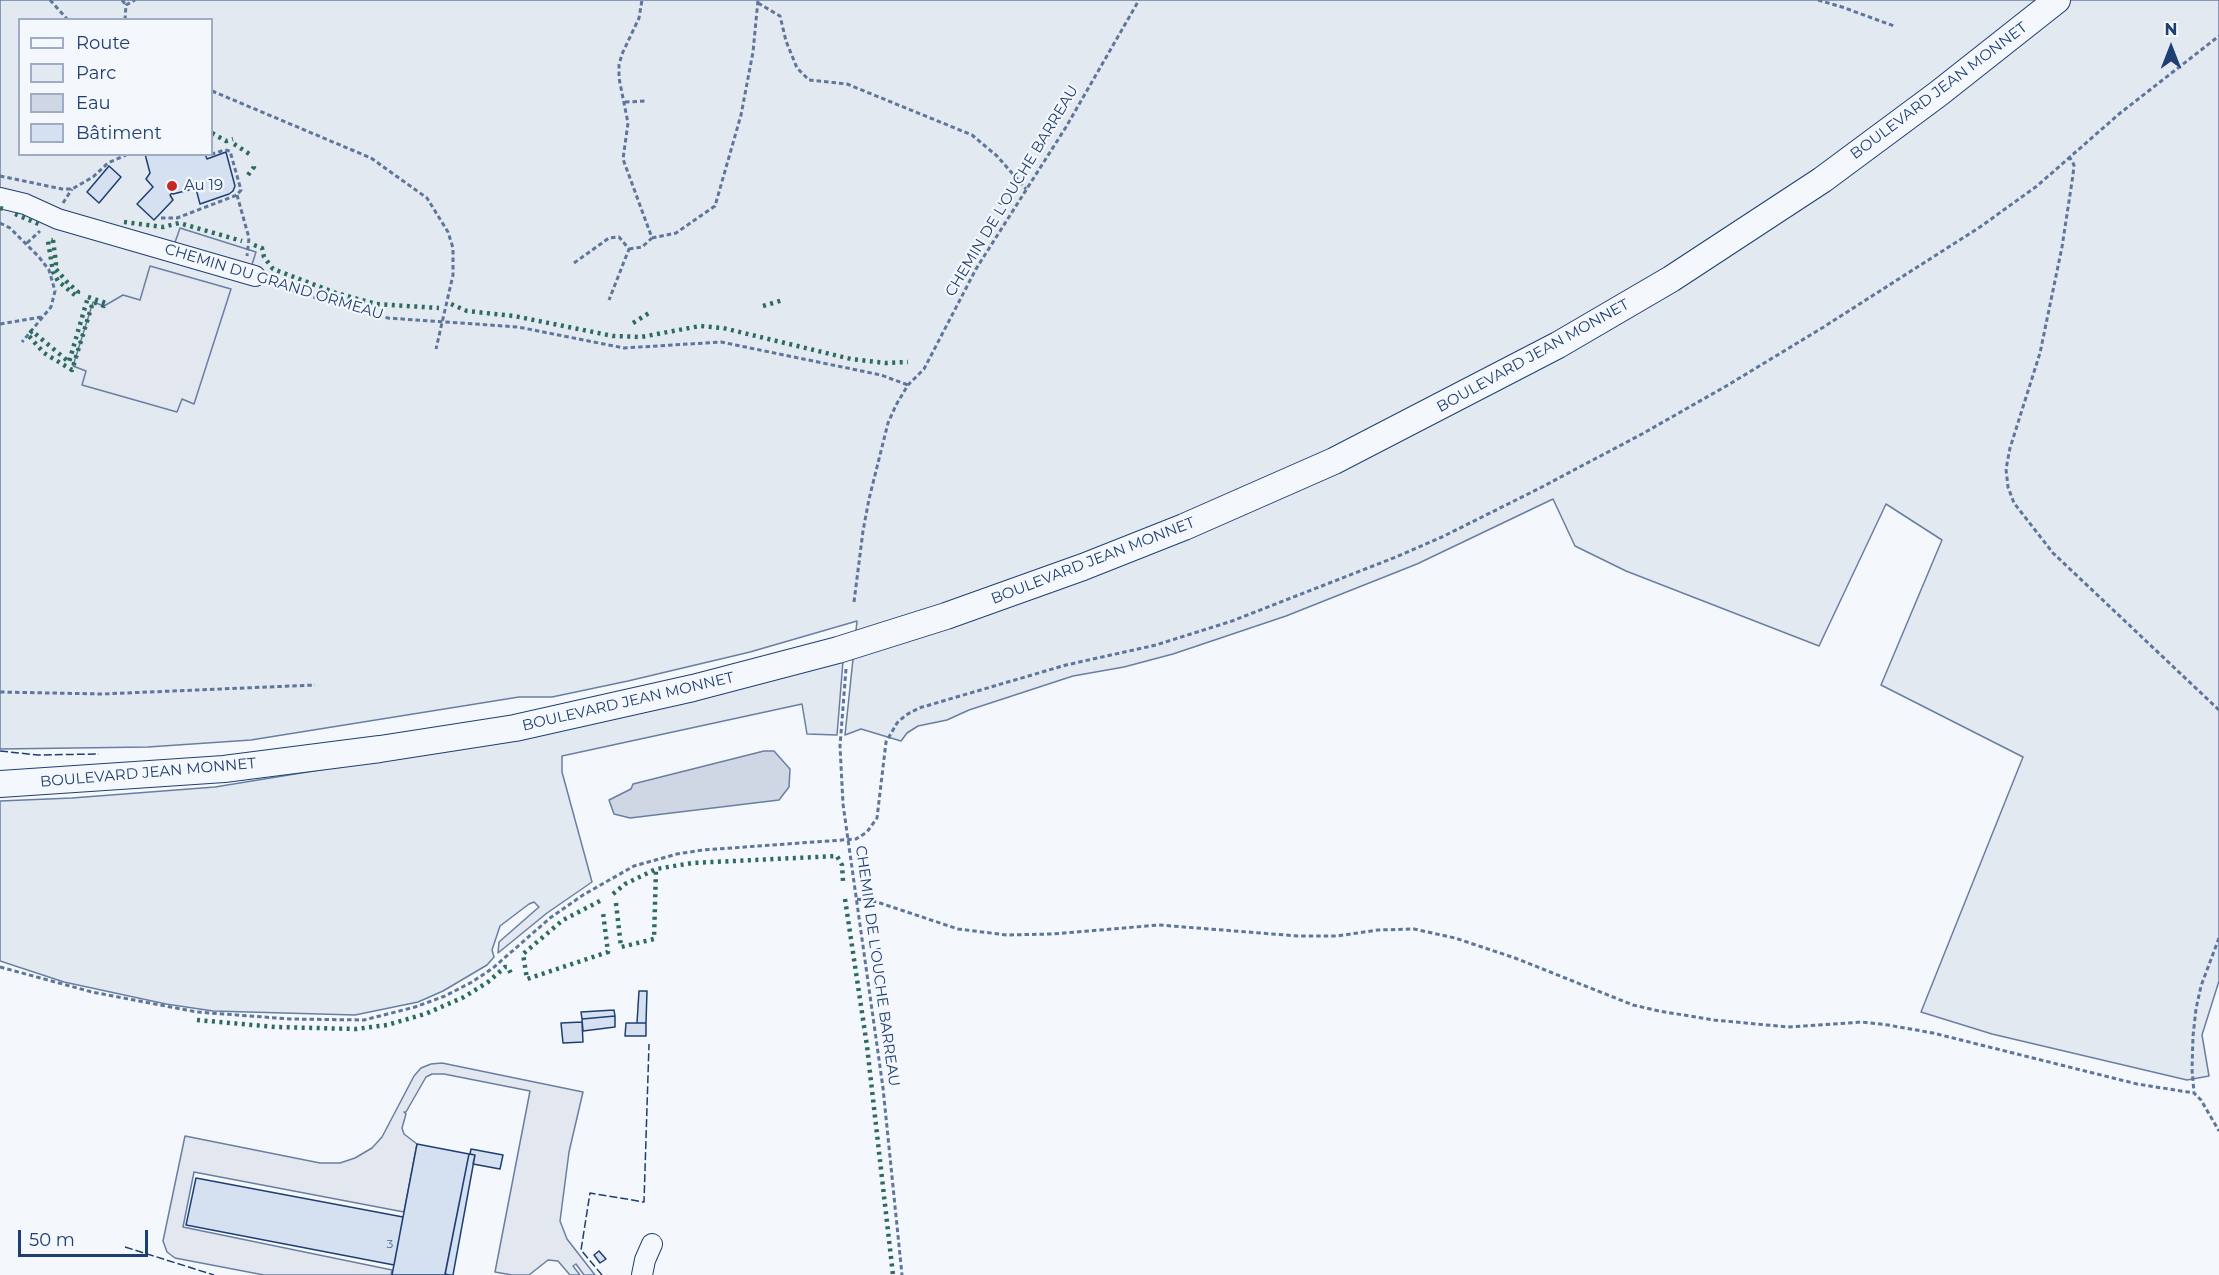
<!DOCTYPE html>
<meta charset="utf-8">
<style>
body{margin:0}
#map{position:relative;width:2219px;height:1275px;overflow:hidden;background:#f4f7fb;font-family:Montserrat,sans-serif}
canvas{display:block}
.legend{position:absolute;left:18px;top:18px;width:195px;height:138px;box-sizing:border-box;background:#f4f7fb;border:2px solid #9eadc5;margin:0;padding:8px 10px;list-style:none;font-size:18px;color:#1d3f73}
.legend li{display:flex;align-items:center;gap:12px;height:30px}
.legend b{width:30px;border:2px solid #9eadc5}
.north{position:absolute;left:2141px;top:18px;width:60px;height:60px;-webkit-text-stroke:4px #f4f7fb;paint-order:stroke;rotate:0deg;font-size:16px;font-weight:700;line-height:24px;text-align:center;color:#1d3f73}
.north::after{content:'';display:block;margin:auto;width:21px;height:27px;background:#1d3f73;clip-path:polygon(50% 0,100% 100%,50% 72%,0 100%)}
.scale{position:absolute;left:18px;top:1230px;width:130px;height:27px;box-sizing:border-box;border:3px solid #1d3f73;border-top:0;padding-left:8px;font-size:18px;line-height:21px;white-space:nowrap;color:#1d3f73;-webkit-text-stroke:4px #f4f7fb;paint-order:stroke}
</style>
<div id="map">
<canvas width="2219" height="1275"></canvas>
<ul class="legend">
<li><b style="height:8px;background:#f4f7fb"></b>Route</li>
<li><b style="height:16px;background:#e3e9f0"></b>Parc</li>
<li><b style="height:16px;background:#cfd7e4"></b>Eau</li>
<li><b style="height:16px;background:#d5e0f0"></b>Bâtiment</li>
</ul>
<div class="north">N</div>
<div class="scale">50 m</div>
</div>
<script>
const ctx = document.querySelector('canvas').getContext('2d');
ctx.lineJoin = 'round';
function paint(path, color) { ctx.fillStyle = color; ctx.fill(path, 'evenodd'); }
const toPath = rows => new Path2D(rows.map(r => 'M' + r).join(''));
function stroke(path, color, width, dash) { ctx.strokeStyle = color; ctx.lineWidth = width; ctx.lineCap = dash ? 'butt' : 'round'; ctx.setLineDash(dash || []); ctx.stroke(path); }
function label(font, color, halo, rows, align = 'center') {
  ctx.font = font + ' Montserrat,sans-serif'; ctx.lineWidth = 4.5; ctx.setLineDash([]); ctx.textBaseline = 'middle'; ctx.strokeStyle = halo; ctx.fillStyle = color; for (const [text, x, y, turn = 0] of rows) {
    ctx.save(); ctx.translate(x, y); ctx.rotate((+turn || 0) * Math.PI / 180); ctx.textAlign = isNaN(turn) ? turn : align; if (halo) ctx.strokeText(text, 0, 0); ctx.fillText(text, 0, 0); ctx.restore();
  }
}
const green = toPath([
 [0,0,2219,0,2219,981,2202,1035,2209,1076,2187,1080,1992,1034,1921,1012,2023,757,1881,685,1942,540,1886,504,1819,646,1626,571,1575,546,1553,499,1417,564,1286,616,1173,654,1124,667,1073,676,969,710,947,720,918,726,907,733,901,741,861,729,845,735,857,621,750,652,628,681,552,697,519,697,251,740,148,747,0,749,0,0],
 [20,20,212,20,212,154,20,154,20,20],
 [843,661,837,735,807,734,802,704,562,756,562,772,592,882,547,913,498,953,499,942,539,907,534,902,529,904,500,926,492,950,494,957,487,965,443,991,418,1002,355,1015,213,1011,166,1004,64,982,0,961,0,801,72,798,215,787,381,760,843,661]
]);
const parking = toPath([
 [180,228,256,252,249,274,172,251,180,228],
 [150,266,231,289,194,404,182,399,177,412,82,385,86,371,73,366,93,302,104,306,123,295,140,300,150,266],
 [442,1063,583,1092,569,1152,560,1221,567,1239,595,1275,584,1275,576,1264,573,1266,580,1275,570,1275,558,1261,548,1260,529,1275,512,1275,495,1272,530,1091,444,1074,432,1074,426,1077,406,1112,404,1112,406,1114,402,1128,404,1134,417,1144,404,1212,194,1172,183,1227,392,1270,391,1275,264,1275,175,1258,167,1252,163,1241,185,1136,320,1163,340,1163,355,1158,372,1148,382,1137,414,1076,421,1068,431,1064,442,1063]
]);
const water = toPath([
 [764,751,774,751,790,769,789,787,779,800,630,818,614,814,609,800,631,789,633,784,764,751]
]);
const building = toPath([
 [226,152,235,186,233,191,229,194,200,204,195,185,189,187,189,190,173,194,172,193,170,195,173,200,154,220,137,204,153,187,146,179,150,173,145,154,205,154,207,159,226,152],
 [109,166,121,177,99,203,87,192,109,166],
 [639,991,647,991,646,1023,637,1023,639,991],
 [614,1010,615,1016,582,1019,581,1012,614,1010],
 [615,1016,615,1027,583,1031,582,1019,615,1016],
 [582,1022,583,1042,563,1043,561,1023,582,1022],
 [626,1023,646,1023,646,1036,625,1036,626,1023],
 [417,1144,469,1154,445,1275,392,1275,417,1144],
 [471,1149,503,1155,500,1169,473,1164,475,1155,470,1154,471,1149],
 [469,1154,475,1155,453,1275,449,1275,445,1274,469,1154],
 [196,1178,403,1217,394,1265,186,1225,196,1178],
 [599,1251,606,1259,600,1263,594,1255,599,1251]
]);
const path = toPath([
 [50,0,68,20],
 [122,0,126,5],
 [1818,0,1842,7,1894,26],
 [758,3,780,16,786,41,797,68,809,80,847,84,972,135,997,156,1026,189],
 [125,20,126,5,135,0],
 [212,91,371,158,427,198,448,232,453,248,453,275,436,349],
 [625,102,647,101],
 [2069,156,2074,165,2073,175,2062,247,2040,353,2010,448,2006,469,2008,487,2014,503,2053,553,2219,710],
 [0,176,62,189,72,189,93,177,108,163,128,154],
 [237,195,249,238,247,256],
 [63,203,72,189],
 [161,218,177,218,237,195,241,190,230,151,225,150,212,154],
 [0,223,10,228,39,257,49,270,55,291,51,307,22,342],
 [652,238,676,233,715,206,741,115,753,52,758,0],
 [27,243,40,231],
 [629,249,642,247,652,238,623,159,628,123,619,78,619,65,622,54,639,18,642,0],
 [574,263,609,238,619,237,629,249,609,300],
 [271,282,303,294,388,318,518,327,624,348,721,342,881,375,908,385],
 [0,324,41,317],
 [854,602,863,531,869,499,888,423,896,405,908,385,924,369,976,269,1066,127,1139,0],
 [846,669,840,746,843,804,883,1088,902,1275],
 [0,692,102,694,315,685],
 [857,899,877,902,958,929,1007,935,1052,934,1159,925,1298,936,1337,936,1378,930,1414,929,1455,938,1515,958,1633,1005,1659,1011,1714,1020,1788,1027,1862,1022,1888,1025,1933,1033,2137,1084,2194,1093],
 [2219,938,2201,986,2196,1009,2193,1036,2192,1069,2194,1093,2201,1100,2219,1131],
 [0,967,92,992,197,1012,290,1019,364,1020,415,1007,445,996,472,982,493,968,550,918,583,895,634,866,677,854,703,850,856,839,867,832,877,818,886,742,897,723,906,715,919,708,1066,665,1156,645,1232,621,1396,557,1442,537,1540,488,1642,434,1728,385,1822,328,1980,227,2037,186,2119,114,2219,36]
]);
const minor = toPath([
 [0,198,25,204,58,219,255,276],
 [642,1275,645,1260,652,1244]
]);
const major = toPath([
 [0,784,224,769,380,749,515,728,693,688,838,650,946,616,1083,567,1184,527,1334,461,1558,345,1671,279,1822,180,1938,94,2057,0]
]);
const hedge = toPath([
 [212,133,226,141,233,139],
 [234,144,251,155],
 [248,175,254,167,253,163],
 [0,208,7,210],
 [15,214,41,225],
 [124,222,163,227,179,223,242,241],
 [53,240,56,263,55,268,66,281,78,292,76,296,58,281,53,272,48,241,53,240],
 [254,245,262,248,264,257,273,269,336,293,376,304,439,308],
 [88,297,106,303,104,306,93,302,72,370,44,353,28,335,32,331,69,362,88,297],
 [451,304,467,311,514,316,613,336,641,337,700,326,723,328,851,359,885,363,908,362],
 [763,306,783,300],
 [633,323,649,313],
 [613,894,625,884,656,869,692,863,837,856,842,865,843,881],
 [845,899,867,1046,893,1275],
 [600,901,563,920,523,954,527,979,608,952,603,913],
 [616,903,621,947,654,939,656,869],
 [197,1020,275,1027,356,1029,387,1025,425,1014,464,997,488,982,505,967,508,967,512,976]
]);
const fence = toPath([
 [0,751,38,755,99,754],
 [125,1247,214,1275],
 [602,1275,581,1250,590,1193,644,1202,649,1044]
]);
const markers = [
 [172,186,6,"#c62828"]
];
const numberNames = [
 ["3",390,1244]
];
const streetNames = [
 ["BOULEVARD JEAN MONNET",1939,91,-37],
 ["CHEMIN DE L'OUCHE BARREAU",1012,191,-59],
 ["CHEMIN DU GRAND ORMEAU",274,282,17],
 ["BOULEVARD JEAN MONNET",1533,356,-29],
 ["BOULEVARD JEAN MONNET",1093,561,-21],
 ["BOULEVARD JEAN MONNET",628,702,-13],
 ["BOULEVARD JEAN MONNET",148,773,-5],
 ["CHEMIN DE L'OUCHE BARREAU",877,966,82]
];
const poiNames = [
 ["Au 19",184,186]
];
paint(green, '#e3e9f0');
stroke(green, '#687fa3', 1.5);
paint(parking, '#e3e8f0');
stroke(parking, '#687fa3', 1.5);
paint(water, '#cfd7e4');
stroke(water, '#687fa3', 1.5);
paint(building, '#d5e0f0');
stroke(building, '#1d3f73', 1.5);
stroke(minor, '#1d3f73', 22);
stroke(major, '#1d3f73', 28);
stroke(path, '#5e769c', 3, [4.5, 3]);
stroke(minor, '#f4f7fb', 20);
stroke(major, '#f4f7fb', 26);
stroke(hedge, '#2c6c60', 4.5, [3, 4.5]);
stroke(fence, '#1d3f73', 1.5, [8, 3]);
for (const [x, y, r, color] of markers) { const dot = new Path2D(); dot.arc(x, y, r, 0, 2 * Math.PI); ctx.fillStyle = color; ctx.fill(dot); stroke(dot, '#f4f7fb', 2); }
label('12px', '#4b6792', null, numberNames);
label('15px', '#1d3f73', '#f4f7fb', streetNames);
label('15px', '#1d3f73', '#f4f7fb', poiNames, 'left');
</script>
